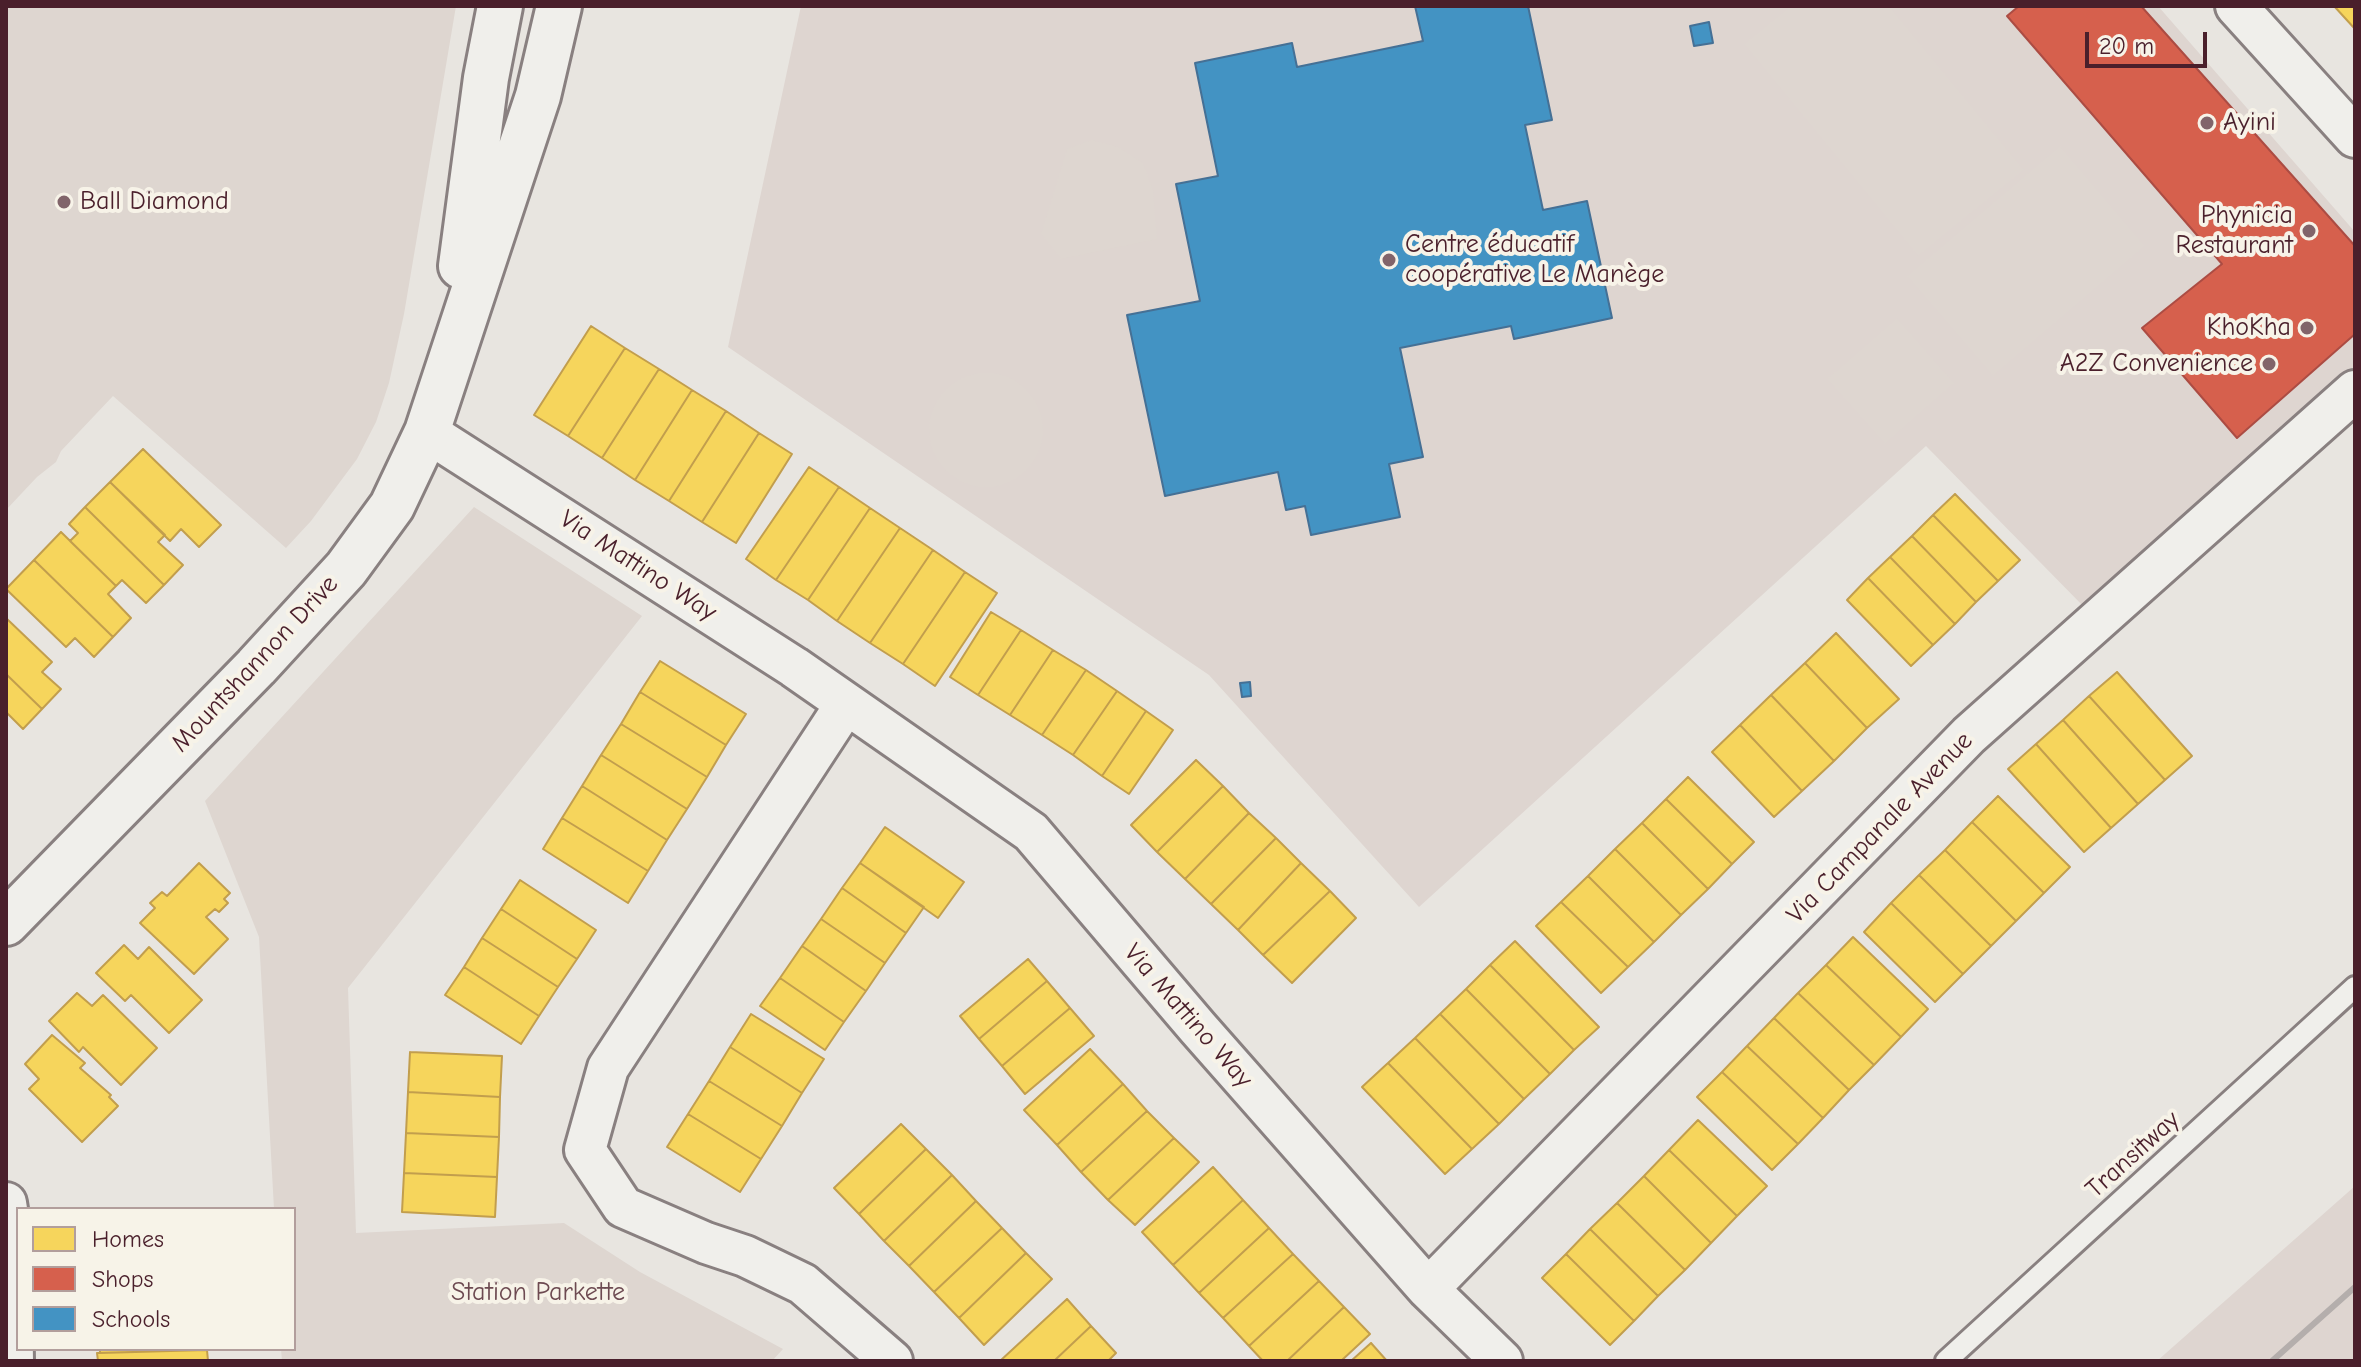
<!DOCTYPE html>
<meta charset="utf-8">
<style>
body{margin:0}
#map{position:relative;width:2361px;height:1367px;overflow:hidden;background:#e8e5e0;font-family:"Comic Neue",sans-serif}
canvas{display:block}
.frame{position:absolute;inset:0;border:8px solid #4a1f2b;pointer-events:none}
.legend{position:absolute;left:16px;top:1207px;width:280px;height:144px;box-sizing:border-box;background:#f7f3e8;border:2px solid #b29e9c;margin:0;padding:10px 14px;list-style:none;font-size:24px;color:#4a1f2b}
.legend li{display:flex;align-items:center;gap:16px;height:40px}
.legend b{width:40px;border:2px solid #b29e9c}
.scale{position:absolute;left:2085px;top:32px;width:122px;height:36px;box-sizing:border-box;border:4px solid #4a1f2b;border-top:0;padding-left:10px;font-size:24px;line-height:28px;white-space:nowrap;color:#4a1f2b;-webkit-text-stroke:6px #f7f3e8;paint-order:stroke}
</style>
<div id="map">
<canvas width="2361" height="1367"></canvas>
<div class="frame"></div>
<ul class="legend">
<li><b style="height:22px;background:#f6d55c"></b>Homes</li>
<li><b style="height:22px;background:#d6604d"></b>Shops</li>
<li><b style="height:22px;background:#4393c3"></b>Schools</li>
</ul>
<div class="scale">20 m</div>
</div>
<script>
const ctx = document.querySelector('canvas').getContext('2d');
ctx.lineJoin = 'round';
function paint(path, color) { ctx.fillStyle = color; ctx.fill(path, 'evenodd'); }
const toPath = rows => new Path2D(rows.map(r => 'M' + r).join(''));
function stroke(path, color, width, dash) { ctx.strokeStyle = color; ctx.lineWidth = width; ctx.lineCap = dash ? 'butt' : 'round'; ctx.setLineDash(dash || []); ctx.stroke(path); }
function label(font, color, halo, rows, align = 'center') {
  ctx.font = font + ' "Comic Neue",sans-serif'; ctx.lineWidth = 8; ctx.setLineDash([]); ctx.textBaseline = 'middle'; ctx.strokeStyle = halo; ctx.fillStyle = color; for (const [text, x, y, turn = 0] of rows) {
    ctx.save(); ctx.translate(x, y); ctx.rotate((+turn || 0) * Math.PI / 180); ctx.textAlign = isNaN(turn) ? turn : align; if (halo) ctx.strokeText(text, 0, 0); ctx.fillText(text, 0, 0); ctx.restore();
  }
}
const built = toPath([
 [801,6,2158,6,2355,232,2355,373,2088,611,1926,446,1419,907,1209,675,728,347],
 [2355,1186,2355,1361,2157,1361]
]);
const green = toPath([
 [6,6,456,6,404,314,389,383,376,422,357,459,311,521,286,548,113,396,61,451,56,462,37,477,6,510],
 [1791,6,1889,6,2024,170,1918,256,1744,44],
 [1091,140,1118,147,1143,163,1153,190,1157,239,1061,259,1041,234,1067,149],
 [2060,146,2145,246,1993,376,1907,276],
 [1897,318,1954,383,1885,444,1827,379],
 '929 430a57 57 0 1 1 114 0a57 57 0 1 1-114 0Z',
 [474,507,642,616,348,988,356,1233,564,1223,640,1272,783,1349,772,1361,282,1361,281,1349,294,1349,294,1209,274,1209,259,937,205,801]
]);
const homes = toPath([
 [2334,6,2355,6,2355,29,2334,6],
 [591,326,625,348,568,436,534,415,591,326],
 [625,348,659,369,602,458,568,436,625,348],
 [659,369,692,390,635,480,602,458,659,369],
 [692,390,726,411,669,501,635,480,692,390],
 [726,411,759,433,702,522,669,501,726,411],
 [759,433,792,454,736,543,702,522,759,433],
 [143,449,221,525,199,547,181,529,170,541,110,482,143,449],
 [809,467,839,487,776,580,746,559,809,467],
 [110,482,165,535,158,542,183,565,164,585,85,507,110,482],
 [839,487,870,508,808,600,776,580,839,487],
 [1955,494,2020,560,1998,581,1933,515,1955,494],
 [85,507,164,585,146,603,122,580,116,586,70,541,78,533,69,524,85,507],
 [870,508,900,528,837,621,808,600,870,508],
 [1933,515,1998,581,1976,602,1912,536,1933,515],
 [900,528,933,550,870,643,837,621,900,528],
 [61,532,116,586,108,594,131,618,113,637,34,560,61,532],
 [1912,536,1976,602,1955,624,1890,557,1912,536],
 [933,550,965,572,903,664,870,643,933,550],
 [1890,557,1955,624,1933,645,1868,578,1890,557],
 [34,560,113,637,94,657,75,638,66,647,6,589,34,560],
 [965,572,997,593,935,686,903,664,965,572],
 [1868,578,1933,645,1911,666,1847,600,1868,578],
 [991,612,1021,630,978,695,950,677,991,612],
 [6,618,52,662,42,672,61,689,42,709,6,674,6,618],
 [1021,630,1053,650,1010,715,978,695,1021,630],
 [1836,633,1899,699,1867,728,1805,663,1836,633],
 [1053,650,1086,670,1042,735,1010,715,1053,650],
 [660,661,746,714,726,745,640,692,660,661],
 [1805,663,1867,728,1834,761,1771,695,1805,663],
 [1086,670,1117,691,1073,755,1042,735,1086,670],
 [2117,672,2192,756,2165,780,2089,696,2117,672],
 [6,674,42,709,23,729,6,712,6,674],
 [1117,691,1146,711,1102,776,1073,755,1117,691],
 [640,692,726,745,707,777,621,724,640,692],
 [1771,695,1834,761,1802,791,1740,725,1771,695],
 [2089,696,2165,780,2138,804,2063,720,2089,696],
 [1146,711,1173,730,1129,794,1102,776,1146,711],
 [2063,720,2138,804,2111,828,2036,744,2063,720],
 [621,724,707,777,687,809,601,755,621,724],
 [1740,725,1802,791,1774,817,1712,752,1740,725],
 [2036,744,2111,828,2084,852,2008,769,2036,744],
 [601,755,687,809,667,840,582,786,601,755],
 [1196,760,1223,786,1157,852,1131,825,1196,760],
 [1688,777,1754,842,1732,864,1666,799,1688,777],
 [582,786,667,840,648,871,562,818,582,786],
 [1223,786,1249,813,1185,879,1157,852,1223,786],
 [1998,796,2070,867,2044,893,1972,822,1998,796],
 [1666,799,1732,864,1708,889,1642,823,1666,799],
 [1249,813,1276,838,1211,904,1185,879,1249,813],
 [562,818,648,871,628,903,543,849,562,818],
 [1972,822,2044,893,2016,921,1945,850,1972,822],
 [1642,823,1708,889,1681,915,1615,849,1642,823],
 [885,827,964,882,938,918,860,863,885,827],
 [1276,838,1301,863,1238,930,1211,904,1276,838],
 [1615,849,1681,915,1654,942,1588,876,1615,849],
 [1945,850,2016,921,1991,946,1919,875,1945,850],
 [199,863,230,893,224,899,228,903,219,912,215,909,206,917,228,939,194,974,140,923,155,908,150,903,162,892,167,896,199,863],
 [860,863,924,907,906,933,842,888,860,863],
 [1301,863,1330,891,1263,955,1238,930,1301,863],
 [1919,875,1991,946,1963,974,1891,903,1919,875],
 [1588,876,1654,942,1628,967,1561,902,1588,876],
 [520,880,596,930,577,959,501,909,520,880],
 [842,888,906,933,885,963,821,919,842,888],
 [1330,891,1356,918,1292,983,1263,955,1330,891],
 [1561,902,1628,967,1601,993,1536,926,1561,902],
 [1891,903,1963,974,1935,1002,1864,932,1891,903],
 [501,909,577,959,558,987,482,938,501,909],
 [821,919,885,963,866,991,802,946,821,919],
 [1853,937,1928,1009,1901,1037,1826,965,1853,937],
 [482,938,558,987,539,1016,464,967,482,938],
 [1515,941,1599,1027,1574,1050,1490,965,1515,941],
 [124,945,138,959,149,947,202,1000,169,1033,131,995,125,1001,96,973,124,945],
 [802,946,866,991,844,1022,780,978,802,946],
 [1028,959,1047,981,979,1039,960,1016,1028,959],
 [1490,965,1574,1050,1550,1074,1466,989,1490,965],
 [1826,965,1901,1037,1874,1065,1798,993,1826,965],
 [464,967,539,1016,521,1044,445,995,464,967],
 [780,978,844,1022,825,1050,760,1006,780,978],
 [1047,981,1070,1008,1002,1066,979,1039,1047,981],
 [1466,989,1550,1074,1524,1099,1440,1014,1466,989],
 [77,993,92,1006,103,995,157,1048,121,1085,83,1047,79,1052,49,1021,77,993],
 [1798,993,1874,1065,1849,1090,1774,1018,1798,993],
 [1070,1008,1094,1036,1025,1094,1002,1066,1070,1008],
 [751,1014,824,1059,802,1093,730,1047,751,1014],
 [1440,1014,1524,1099,1499,1124,1415,1038,1440,1014],
 [1774,1018,1849,1090,1823,1118,1747,1046,1774,1018],
 [52,1035,85,1063,80,1068,111,1095,109,1097,118,1106,82,1142,29,1089,39,1079,25,1064,52,1035],
 [1415,1038,1499,1124,1472,1149,1388,1063,1415,1038],
 [1747,1046,1823,1118,1798,1144,1722,1072,1747,1046],
 [730,1047,802,1093,782,1126,709,1081,730,1047],
 [1090,1049,1123,1084,1057,1145,1024,1110,1090,1049],
 [410,1052,502,1056,500,1097,408,1092,410,1052],
 [1388,1063,1472,1149,1445,1174,1362,1087,1388,1063],
 [1722,1072,1798,1144,1772,1170,1697,1097,1722,1072],
 [709,1081,782,1126,761,1159,688,1114,709,1081],
 [1123,1084,1147,1111,1081,1172,1057,1145,1123,1084],
 [408,1092,500,1097,499,1137,406,1133,408,1092],
 [1147,1111,1174,1138,1108,1200,1081,1172,1147,1111],
 [688,1114,761,1159,740,1192,667,1147,688,1114],
 [1698,1120,1767,1186,1737,1216,1669,1150,1698,1120],
 [901,1124,926,1149,859,1214,834,1188,901,1124],
 [406,1133,499,1137,497,1177,404,1173,406,1133],
 [1174,1138,1199,1162,1135,1225,1108,1200,1174,1138],
 [926,1149,952,1175,884,1241,859,1214,926,1149],
 [1669,1150,1737,1216,1711,1243,1644,1176,1669,1150],
 [1213,1167,1243,1200,1173,1265,1142,1232,1213,1167],
 [404,1173,497,1177,495,1217,402,1212,404,1173],
 [952,1175,976,1201,909,1266,884,1241,952,1175],
 [1644,1176,1711,1243,1685,1270,1617,1203,1644,1176],
 [1243,1200,1269,1228,1199,1293,1173,1265,1243,1200],
 [976,1201,1002,1228,934,1292,909,1266,976,1201],
 [1617,1203,1685,1270,1658,1296,1590,1229,1617,1203],
 [1002,1228,1026,1253,959,1318,934,1292,1002,1228],
 [1269,1228,1293,1254,1223,1318,1199,1293,1269,1228],
 [1590,1229,1658,1296,1634,1321,1566,1254,1590,1229],
 [1026,1253,1052,1279,984,1345,959,1318,1026,1253],
 [1293,1254,1319,1281,1249,1346,1223,1318,1293,1254],
 [1566,1254,1634,1321,1610,1345,1542,1278,1566,1254],
 [1319,1281,1344,1307,1287,1361,1263,1361,1249,1346,1319,1281],
 [1067,1299,1091,1326,1054,1361,1000,1361,1067,1299],
 [1344,1307,1370,1334,1341,1361,1287,1361,1344,1307],
 [1091,1326,1116,1353,1108,1361,1054,1361,1091,1326],
 [1371,1343,1387,1361,1351,1361,1371,1343],
 [100,1349,206,1349,206,1350,100,1353,100,1349],
 [207,1350,208,1361,98,1361,97,1353,207,1350]
]);
const shops = toPath([
 [2019,6,2141,6,2355,246,2355,334,2237,438,2142,328,2222,264,2007,16,2019,6]
]);
const schools = toPath([
 [1415,6,1528,6,1552,120,1525,125,1543,210,1587,201,1612,318,1514,339,1511,326,1400,348,1423,457,1389,464,1400,517,1311,535,1305,506,1286,510,1278,472,1165,496,1127,315,1200,301,1176,184,1218,176,1195,63,1292,43,1297,67,1423,41,1415,6],
 [1709,22,1713,43,1694,46,1690,26,1709,22],
 [1250,682,1251,696,1242,697,1240,683,1250,682]
]);
const service = toPath([
 [1946,1361,2355,987]
]);
const minor = toPath([
 [2236,6,2355,137],
 [427,432,794,667,1031,832,1198,1028,1428,1289,1502,1361],
 [846,704,608,1068,585,1150,623,1207,706,1243,745,1256,803,1284,892,1361],
 [6,1203,11,1235,13,1361],
 [1428,1289,1969,735,2355,391]
]);
const tertiary = toPath([
 [461,266,486,78,500,6],
 [6,923,256,667,346,569,392,506,427,432,538,96,559,6]
]);
const rail = toPath([
 [2272,1361,2355,1287]
]);
const markers = [
 [2207,123,8,"#81646a"],
 [64,202,8,"#81646a"],
 [2309,231,8,"#81646a"],
 [1389,260,8,"#81646a"],
 [2307,328,8,"#81646a"],
 [2269,364,8,"#81646a"]
];
const poiNames = [
 ["Ayini",2223,123],
 ["Ball Diamond",80,202],
 ["Phynicia",2293,216,"right"],
 ["Restaurant",2293,246,"right"],
 ["Centre éducatif",1405,245],
 ["coopérative Le Manège",1405,275],
 ["KhoKha",2291,328,"right"],
 ["A2Z Convenience",2253,364,"right"]
];
const streetNames = [
 ["Via Mattino Way",638,566,33],
 ["Mountshannon Drive",255,664,-47],
 ["Via Campanale Avenue",1880,828,-46],
 ["Via Mattino Way",1188,1016,49],
 ["Transitway",2133,1155,-42]
];
const parkNames = [
 ["Station Parkette",538,1293]
];
paint(built, '#ded5d0');
paint(green, '#ded6d0');
paint(homes, '#f6d55c');
stroke(homes, '#c29e4d', 2);
paint(shops, '#d6604d');
stroke(shops, '#ac4c43', 2);
paint(schools, '#4393c3');
stroke(schools, '#457095', 2);
stroke(service, '#898080', 26);
stroke(minor, '#898080', 46);
stroke(tertiary, '#898080', 50);
stroke(service, '#f0efeb', 20);
stroke(minor, '#f0efeb', 40);
stroke(tertiary, '#f0efeb', 44);
stroke(rail, '#b4aeac', 6);
for (const [x, y, r, color] of markers) { const dot = new Path2D(); dot.arc(x, y, r, 0, 2 * Math.PI); ctx.fillStyle = color; ctx.fill(dot); stroke(dot, '#f7f3e8', 3); }
label('26px', '#4a1f2b', '#f7f3e8', poiNames, 'left');
label('26px', '#4a1f2b', '#f7f3e8', streetNames);
label('26px', '#6d4a51', '#f7f3e8', parkNames);
</script>
